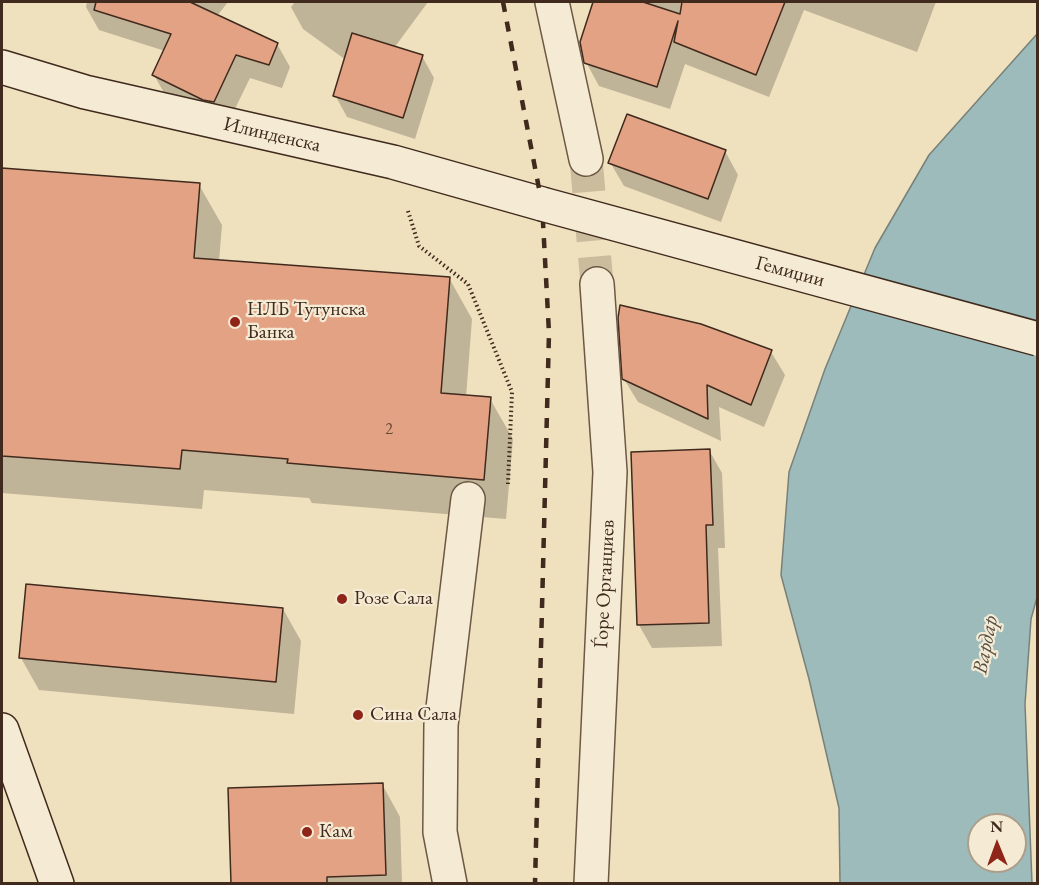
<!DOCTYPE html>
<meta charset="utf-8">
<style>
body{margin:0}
#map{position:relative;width:1039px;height:885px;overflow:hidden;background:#efe0be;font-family:"EB Garamond",serif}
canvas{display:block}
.frame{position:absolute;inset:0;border:3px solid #3f2a1d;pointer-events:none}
.north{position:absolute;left:967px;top:813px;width:60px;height:60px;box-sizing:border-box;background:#f5ebd5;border:2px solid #ac9e8b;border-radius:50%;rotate:359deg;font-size:16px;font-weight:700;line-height:24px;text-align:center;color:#3f2a1d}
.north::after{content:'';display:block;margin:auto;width:21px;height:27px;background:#8f2418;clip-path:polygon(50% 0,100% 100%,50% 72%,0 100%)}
</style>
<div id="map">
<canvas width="1039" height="885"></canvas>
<div class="frame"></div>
<div class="north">N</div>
</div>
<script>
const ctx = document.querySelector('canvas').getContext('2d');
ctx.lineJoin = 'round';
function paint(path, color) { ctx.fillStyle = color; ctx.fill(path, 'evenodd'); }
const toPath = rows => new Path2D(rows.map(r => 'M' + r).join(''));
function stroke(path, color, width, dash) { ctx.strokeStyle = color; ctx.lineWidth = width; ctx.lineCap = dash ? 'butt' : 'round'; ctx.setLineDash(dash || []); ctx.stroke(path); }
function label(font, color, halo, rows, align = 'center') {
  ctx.font = font + ' "EB Garamond",serif'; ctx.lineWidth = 4.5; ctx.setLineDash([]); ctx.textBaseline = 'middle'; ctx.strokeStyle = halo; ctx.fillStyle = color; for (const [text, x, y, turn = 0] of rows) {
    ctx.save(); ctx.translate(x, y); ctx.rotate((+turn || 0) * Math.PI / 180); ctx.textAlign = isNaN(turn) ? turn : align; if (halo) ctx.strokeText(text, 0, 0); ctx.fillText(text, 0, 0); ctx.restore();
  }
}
const water = toPath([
 [1037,34,1038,594,1031,619,1025,704,1032,883,840,883,839,808,809,679,781,575,789,472,825,369,875,248,929,155,1037,34],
 [979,825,1015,825,1015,861,979,861,979,825]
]);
const shadow = toPath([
 [87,2,228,2,217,16,277,44,290,67,282,88,250,78,227,125,167,98,154,75,165,51,99,30,86,7],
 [295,2,428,2,394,48,422,56,434,78,415,139,347,117,335,95,346,60,303,29,291,7],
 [595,2,936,2,917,52,804,10,769,97,685,64,670,109,599,86,586,62,581,43],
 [725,151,738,175,721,222,624,186,610,162],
 [2,169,199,185,222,225,219,261,449,278,472,319,466,397,490,399,513,439,506,519,312,503,309,498,204,490,202,509,2,493],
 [771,352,785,375,764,427,719,407,721,441,638,402,624,379],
 [709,450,722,473,725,548,718,548,722,646,652,648,639,625],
 [283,609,301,641,294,714,39,690,21,658],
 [382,784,400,817,402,884,232,884]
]);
const building = toPath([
 [96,2,190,2,278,43,269,65,236,55,214,102,203,100,152,75,171,34,94,10,96,2],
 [593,2,643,2,680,14,682,2,785,2,756,75,674,42,678,21,657,87,584,63,580,42,593,2],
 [352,33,423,55,403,118,333,96,352,33],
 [627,114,726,150,708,199,608,163,627,114],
 [2,168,200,183,194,258,450,277,441,393,491,397,484,480,287,463,288,459,182,450,180,469,2,456,2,168],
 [620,305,701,324,772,350,751,405,707,385,708,419,622,379,618,318,620,305],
 [710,449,713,525,706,525,709,623,637,625,631,452,710,449],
 [26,584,283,608,276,682,19,658,26,584],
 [383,783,386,875,327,877,327,884,231,884,228,788,383,783]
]);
const streetTunnel = toPath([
 [586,159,597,284]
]);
const path = toPath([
 [408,211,419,246,468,284,512,392,508,484]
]);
const street = toPath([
 [552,2,586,159],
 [450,884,440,832,441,725,468,499],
 [591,884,610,472,597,284]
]);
const secondary = toPath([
 [2,67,85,92,393,162,542,204],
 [2,730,57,884]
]);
const rail = toPath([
 [503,2,542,204,549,333,535,884]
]);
const secondaryBridge = toPath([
 [542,204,1038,339]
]);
const markers = [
 [235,322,6,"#8f2418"],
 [342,599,6,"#8f2418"],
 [358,715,6,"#8f2418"],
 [307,832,6,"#8f2418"]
];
const numberNames = [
 ["2",389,430]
];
const streetNames = [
 ["Илинденска",272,135,13],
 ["Гемиџии",790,272,15],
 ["Ѓоре Органџиев",605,584,-87]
];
const poiNames = [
 ["НЛБ Тутунска",247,310],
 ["Банка",247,333],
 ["Розе Сала",354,599],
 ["Сина Сала",370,715],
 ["Кам",319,832]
];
const waterNames = [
 ["Вардар",986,645,-79]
];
paint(water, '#9dbbba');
stroke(water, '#77817b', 1.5);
paint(shadow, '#0003');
paint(building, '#e4a284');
stroke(building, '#3f2a1d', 1.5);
stroke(streetTunnel, '#ccbc9e', 33, [33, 16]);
stroke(street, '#6b5845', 36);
stroke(secondary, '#3f2a1d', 36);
stroke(path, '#3f2a1d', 4, [1.5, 3]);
stroke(street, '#f5ebd5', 33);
stroke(secondary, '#f5ebd5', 33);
stroke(rail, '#3f2a1d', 4.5, [10, 10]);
stroke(secondaryBridge, '#3f2a1d', 36, []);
stroke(secondaryBridge, '#f5ebd5', 33);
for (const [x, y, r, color] of markers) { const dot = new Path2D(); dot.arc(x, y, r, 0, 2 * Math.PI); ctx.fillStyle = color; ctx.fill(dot); stroke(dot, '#f5ebd5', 2); }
label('16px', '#684837', null, numberNames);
label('20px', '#3f2a1d', '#f5ebd5', streetNames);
label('20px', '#3f2a1d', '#f5ebd5', poiNames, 'left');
label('italic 21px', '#564e44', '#f5ebd5', waterNames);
</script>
